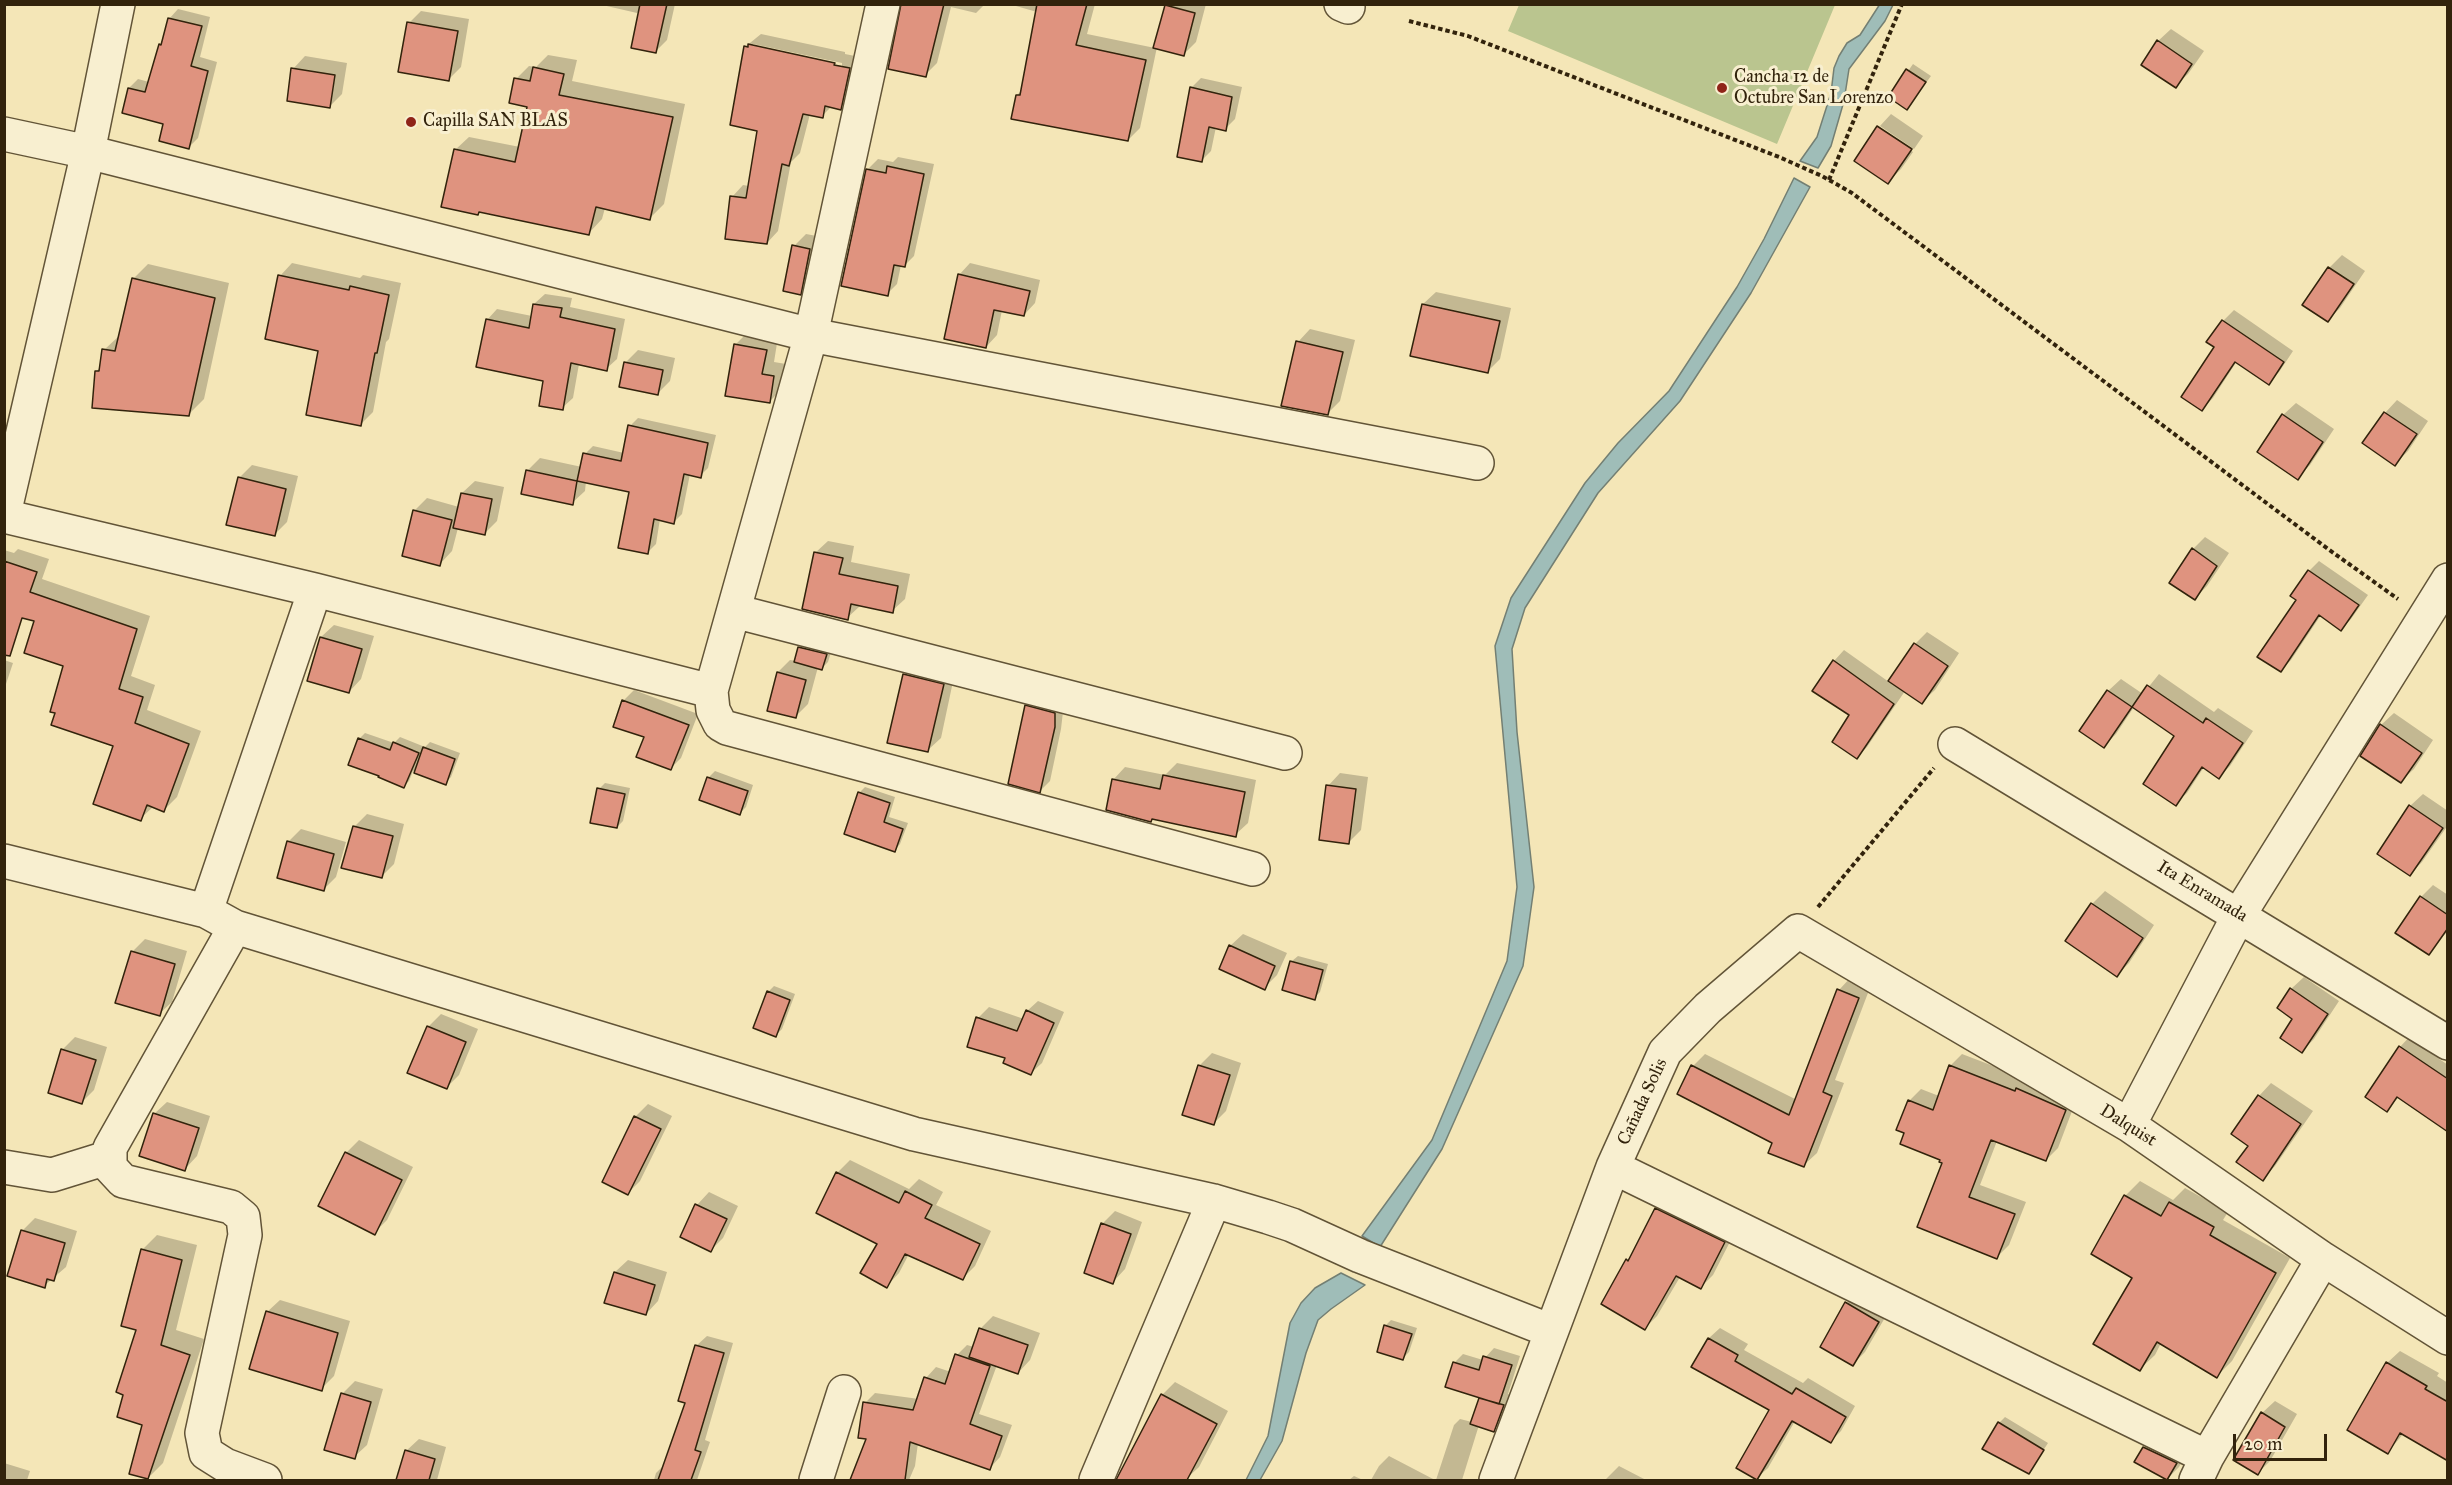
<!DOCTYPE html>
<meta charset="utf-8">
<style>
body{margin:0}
#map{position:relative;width:2452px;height:1485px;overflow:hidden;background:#f4e6b7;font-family:"IM FELL Great Primer",serif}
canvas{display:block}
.frame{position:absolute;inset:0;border:6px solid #32230c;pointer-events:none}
.scale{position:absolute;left:2233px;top:1434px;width:94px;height:27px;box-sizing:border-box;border:3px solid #32230c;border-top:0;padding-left:8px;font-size:18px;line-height:21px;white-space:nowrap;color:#32230c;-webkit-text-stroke:4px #f8efd0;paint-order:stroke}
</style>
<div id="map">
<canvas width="2452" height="1485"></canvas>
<div class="frame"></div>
<div class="scale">20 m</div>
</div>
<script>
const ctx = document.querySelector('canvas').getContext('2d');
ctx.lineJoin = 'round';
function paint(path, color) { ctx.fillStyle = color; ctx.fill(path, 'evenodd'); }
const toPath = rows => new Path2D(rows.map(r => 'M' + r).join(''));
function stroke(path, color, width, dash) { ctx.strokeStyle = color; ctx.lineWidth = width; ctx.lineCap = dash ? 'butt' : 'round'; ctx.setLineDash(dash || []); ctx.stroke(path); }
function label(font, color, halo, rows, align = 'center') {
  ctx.font = font + ' "IM FELL Great Primer",serif'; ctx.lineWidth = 6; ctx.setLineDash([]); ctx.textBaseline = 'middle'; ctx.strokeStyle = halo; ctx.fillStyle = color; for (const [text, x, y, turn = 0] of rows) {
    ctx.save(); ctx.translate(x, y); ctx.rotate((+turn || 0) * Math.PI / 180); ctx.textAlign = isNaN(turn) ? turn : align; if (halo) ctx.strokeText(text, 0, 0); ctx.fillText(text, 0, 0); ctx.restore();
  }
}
const green = toPath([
 [1519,5,1519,4,1835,5,1777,144,1508,31]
]);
const water = toPath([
 [1880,4,1893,5,1885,21,1849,69,1844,101,1831,146,1818,168,1800,161,1817,137,1831,93,1834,68,1839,56,1847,43,1860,35,1880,4],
 [1794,178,1810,187,1751,293,1680,401,1598,493,1525,608,1512,649,1517,732,1534,887,1523,966,1442,1149,1380,1247,1362,1236,1432,1140,1507,961,1517,887,1495,646,1511,598,1585,483,1618,443,1669,391,1737,287,1764,239,1794,178],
 [1341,1273,1365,1285,1331,1309,1318,1320,1306,1353,1282,1441,1260,1480,1246,1480,1268,1436,1290,1323,1301,1303,1315,1288,1341,1273]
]);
const shadow = toPath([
 [598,4,675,4,667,40,655,52,641,9,637,13],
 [902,4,985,4,976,13,951,7,937,63,925,75],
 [1009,4,1095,4,1087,34,1155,48,1168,4,1206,4,1196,42,1184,54,1157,47,1140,128,1128,140,1017,95,1022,90,1037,12],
 [178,9,210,17,200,57,217,62,198,138,189,147,129,88,138,79,149,82,169,19],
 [421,11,469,19,461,67,449,79,409,23],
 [2171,29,2204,51,2188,74,2175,86,2158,41],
 [761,34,845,52,845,54,860,57,852,97,840,108,832,106,822,116,810,114,800,153,791,162,778,231,767,243,732,197,743,185,749,186,759,130,745,47],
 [753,44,842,63,842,66,753,47],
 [548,55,577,60,572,81,685,104,664,204,650,218,605,208,602,219,589,233,481,211,478,214,455,150,469,137,520,147,529,106,516,79,529,66,536,67],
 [305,56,347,63,342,94,330,106,293,69],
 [1913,64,1931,76,1907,108,1890,97],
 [1201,78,1242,87,1235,119,1225,129,1216,127,1211,151,1201,161,1191,88],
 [1891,114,1923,136,1914,149,1880,126],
 [1879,126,1879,129,1913,152,1901,169,1888,182,1856,160],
 [898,157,934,164,914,256,904,266,901,265,897,284,887,294,868,169,878,159,893,162],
 [806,234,822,237,813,281,800,293,794,246],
 [2342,255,2365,271,2340,308,2328,320,2329,268],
 [292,263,360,278,363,275,401,283,389,339,386,342,373,412,361,424,280,276],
 [970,263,1040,280,1035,303,1024,315,1002,310,997,335,986,347,959,275],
 [148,264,229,283,204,399,189,414,96,372,101,366,104,350,120,335,133,279],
 [1436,292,1511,308,1500,359,1488,371,1423,304],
 [545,294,572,298,570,307,625,319,617,359,606,369,579,364,573,398,562,408,545,380,487,320,497,309,532,316,534,304],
 [2234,310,2293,351,2279,372,2268,383,2237,361,2213,398,2202,409,2216,347,2208,342,2223,321],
 [1310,329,1355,340,1340,401,1327,414,1298,342],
 [748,332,778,337,774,362,786,364,782,389,769,402,735,345],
 [638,350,675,358,670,381,657,394,625,363],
 [2397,400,2428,421,2408,451,2395,464,2385,413],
 [2296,403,2334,429,2310,465,2297,478,2283,415],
 [638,418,716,435,708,468,700,476,690,474,682,514,674,522,660,519,656,544,648,552,631,491,586,481,585,491,572,503,527,471,540,458,582,467,585,454,593,446,624,453,630,426],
 [252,465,298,476,287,522,274,535,239,478],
 [475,481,504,487,497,521,484,534,458,528,452,551,440,564,414,511,427,498,459,507,462,493],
 [2205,537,2229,553,2207,586,2195,598,2193,549],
 [828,541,854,546,851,562,910,574,905,599,892,611,860,606,847,618,815,553],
 [18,549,49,559,42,579,150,616,131,676,155,685,147,710,201,731,177,797,164,810,154,806,140,819,115,745,65,665,36,620,4,610,4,550,14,553],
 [2319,561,2368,595,2351,619,2341,629,2321,615,2291,660,2281,670,2298,599,2309,571],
 [334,625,374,636,361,679,349,692,309,680,321,637],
 [1927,632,1959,653,1935,690,1922,702,1905,691,1867,747,1857,757,1852,715,1814,690,1834,661,1844,650,1889,682,1915,644],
 [805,642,832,649,828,662,822,668,818,667,808,704,795,717,778,672,790,660,796,661,799,648],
 [4,660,13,663,4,690],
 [917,662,955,672,941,738,928,750,904,675],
 [2159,674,2214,712,2218,708,2253,731,2230,766,2219,777,2204,767,2187,793,2175,804,2176,736,2134,707,2116,734,2104,746,2108,691,2121,679,2143,694],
 [634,690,698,714,681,758,671,768,646,736,615,726,624,700],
 [1037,696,1064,703,1061,729,1050,781,1040,791,1027,706],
 [2394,713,2433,740,2414,769,2401,781,2381,725],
 [365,733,394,743,400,737,425,747,430,742,460,753,451,777,445,783,413,771,409,781,404,786,359,739],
 [1177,763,1256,780,1248,823,1235,835,1153,818,1151,821,1113,780,1125,767,1165,775],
 [715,771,753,785,746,807,740,813,701,799,709,777],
 [1340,773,1368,777,1361,830,1348,843,1328,786],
 [605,783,630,788,623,821,617,827,599,789],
 [865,787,895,797,889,817,908,823,900,844,895,850,859,793],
 [2423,794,2448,811,2448,825,2422,862,2410,874,2410,806],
 [367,814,404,824,394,864,381,877,354,827],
 [301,829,346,842,336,877,324,889,288,842],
 [2433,885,2448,895,2448,931,2428,953,2421,897],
 [2105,891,2154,925,2129,963,2117,975,2067,941,2092,904],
 [1243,934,1287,953,1277,975,1264,988,1230,946],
 [145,939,187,951,172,1002,159,1014,132,952],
 [1298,956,1328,964,1320,992,1314,998,1284,989,1292,961],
 [1851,977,1871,985,1835,1080,1844,1083,1817,1153,1804,1165,1774,1143,1693,1066,1705,1054,1797,1100,1839,990],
 [2304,977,2339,1001,2314,1039,2302,1051,2291,989],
 [774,986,795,994,782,1029,776,1035,768,992],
 [1038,1001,1064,1012,1042,1063,1031,1073,1007,1057,978,1018,989,1007,1024,1019,1027,1011],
 [441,1014,478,1029,459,1075,446,1088,409,1072,429,1026],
 [2412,1034,2432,1048,2429,1052,2448,1065,2448,1130,2399,1097,2386,1110,2400,1047],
 [75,1037,107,1047,94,1090,82,1102,62,1050],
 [1212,1053,1241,1063,1226,1111,1214,1123,1184,1114,1200,1065],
 [1962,1054,2077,1098,2058,1148,2046,1160,1997,1141,1980,1185,2026,1202,2009,1245,1997,1257,1942,1159,1906,1133,1909,1101,1921,1089,1939,1096,1950,1066],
 [2271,1083,2313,1111,2275,1166,2263,1179,2250,1145,2233,1134,2259,1096],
 [167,1102,210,1116,197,1156,185,1169,154,1114],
 [648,1104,672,1116,640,1181,628,1193,635,1117],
 [359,1140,413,1167,387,1220,374,1233,346,1153],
 [850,1160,909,1189,919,1179,943,1192,936,1205,991,1231,975,1266,963,1278,909,1254,899,1273,887,1286,879,1243,818,1212,837,1173],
 [2140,1181,2173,1200,2185,1188,2228,1212,2223,1220,2290,1258,2232,1361,2217,1376,2161,1343,2155,1355,2140,1369,2125,1196],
 [709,1192,738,1206,723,1238,710,1251,682,1236,697,1205],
 [1669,1197,1736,1230,1713,1275,1701,1287,1680,1277,1657,1316,1645,1328,1627,1260,1633,1254,1656,1209],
 [1115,1211,1142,1222,1125,1269,1113,1282,1102,1224],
 [35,1218,77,1231,66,1267,44,1286,22,1231],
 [157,1235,197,1245,176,1330,204,1339,163,1463,148,1478,138,1329,142,1250],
 [628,1260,667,1272,658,1301,646,1314,606,1302,615,1272],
 [1859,1290,1890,1309,1865,1352,1853,1364,1847,1303],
 [280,1300,350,1321,334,1376,321,1389,267,1312],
 [993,1316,1040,1333,1030,1360,1018,1373,997,1365,979,1414,1012,1425,1000,1457,990,1468,918,1443,915,1466,909,1480,851,1480,868,1438,865,1403,875,1393,919,1399,926,1378,936,1367,951,1372,957,1355,967,1345,974,1347,980,1329],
 [1391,1320,1417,1328,1409,1352,1403,1358,1385,1326],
 [1720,1328,1748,1344,1744,1350,1803,1383,1808,1378,1855,1406,1841,1431,1831,1441,1795,1421,1768,1468,1757,1478,1771,1410,1693,1367,1709,1338],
 [707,1336,733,1343,705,1440,710,1442,697,1480,654,1480,656,1473,665,1464,687,1402,696,1346],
 [1494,1348,1520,1356,1508,1394,1513,1396,1503,1420,1494,1430,1479,1425,1462,1480,1436,1480,1454,1425,1460,1419,1472,1422,1482,1397,1454,1363,1463,1354,1483,1360],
 [2400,1351,2439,1373,2437,1376,2448,1383,2448,1455,2404,1433,2388,1452,2387,1363],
 [355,1381,383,1389,367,1445,354,1457,342,1394],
 [1175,1382,1228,1411,1199,1467,1186,1479,1171,1471,1167,1480,1118,1480,1162,1395],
 [2275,1401,2297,1414,2270,1461,2258,1473,2262,1413],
 [2005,1417,2048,1443,2029,1472,1999,1423],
 [2157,1435,2188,1450,2179,1467,2167,1479,2137,1461,2144,1448],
 [419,1439,446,1447,437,1480,398,1480,406,1451],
 [1389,1456,1435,1480,1371,1480,1379,1466],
 [4,1463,30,1471,27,1480,4,1480],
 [1619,1466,1646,1480,1605,1480],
 [1354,1476,1363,1480,1349,1480]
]);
const building = toPath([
 [640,4,667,4,656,53,631,48,640,4],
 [901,4,944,4,926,77,888,69,901,4],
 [1037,4,1087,4,1076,45,1146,60,1128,141,1011,119,1016,95,1020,95,1037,4],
 [1165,5,1195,13,1184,56,1153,48,1165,5],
 [168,18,202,26,191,66,208,71,189,149,159,141,163,124,122,113,128,88,145,92,159,44,161,45,168,18],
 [407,22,458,31,449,81,398,72,407,22],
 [2157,40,2192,64,2176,88,2141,65,2157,40],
 [748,44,835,63,834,65,850,68,841,110,825,106,823,118,803,114,789,166,782,164,767,244,725,239,730,196,746,198,757,131,730,125,744,46,748,47,748,44],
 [533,67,564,74,559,95,673,117,650,220,596,207,589,235,479,212,478,215,441,207,454,149,515,162,527,107,509,103,514,78,530,81,533,67],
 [291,68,335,75,330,108,287,101,291,68],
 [1906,69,1926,82,1907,110,1888,97,1906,69],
 [1190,87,1232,97,1226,131,1209,127,1202,162,1177,157,1190,87],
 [1877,126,1912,149,1888,184,1854,161,1877,126],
 [887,166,924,174,905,267,894,265,888,296,841,286,866,169,886,173,887,166],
 [792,245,810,249,801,295,783,291,792,245],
 [2328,267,2354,284,2328,322,2302,305,2328,267],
 [958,274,1030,291,1024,316,994,310,986,348,944,339,958,274],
 [278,275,349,290,350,286,389,295,377,353,375,353,361,426,306,415,318,351,265,339,278,275],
 [132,278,215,298,189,416,92,408,95,371,99,371,102,349,115,351,132,278],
 [533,304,562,308,560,317,615,329,607,371,571,363,563,410,539,406,543,381,476,367,486,319,529,328,533,304],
 [1422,304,1500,321,1488,373,1410,356,1422,304],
 [2222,320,2284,362,2269,385,2235,362,2202,411,2181,397,2214,347,2206,342,2222,320],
 [1296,341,1343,352,1328,415,1281,406,1296,341],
 [734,344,767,350,762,374,774,376,770,403,725,396,734,344],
 [624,362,663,370,658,395,619,387,624,362],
 [2384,412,2417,434,2395,466,2362,443,2384,412],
 [2282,414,2323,442,2298,480,2257,452,2282,414],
 [628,425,708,443,701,478,684,474,674,524,654,519,648,554,618,548,629,492,577,481,583,453,621,461,628,425],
 [526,470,577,481,573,505,521,494,526,470],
 [238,477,286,489,275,536,226,525,238,477],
 [461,493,492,499,485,535,453,528,461,493],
 [413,510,452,520,440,566,402,556,413,510],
 [2192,548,2217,566,2195,600,2169,583,2192,548],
 [814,552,843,558,839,574,898,586,893,613,851,604,848,620,802,609,814,552],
 [4,561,37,572,30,592,137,629,119,689,143,697,135,723,189,744,164,812,147,805,141,821,93,804,113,746,51,725,55,713,50,712,63,666,24,653,34,621,22,618,10,656,4,655,4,561],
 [2308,570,2359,605,2341,631,2319,615,2281,672,2257,657,2296,600,2290,596,2308,570],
 [320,637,362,649,349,693,307,681,320,637],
 [1914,643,1948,666,1922,704,1888,681,1914,643],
 [798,647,827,654,822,670,794,662,798,647],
 [1833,660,1894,704,1857,759,1832,742,1849,715,1812,691,1833,660],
 [777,672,806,680,796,718,767,711,777,672],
 [903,674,944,684,928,752,887,743,903,674],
 [2147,685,2203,723,2206,718,2243,743,2219,779,2202,767,2176,806,2143,784,2174,736,2132,707,2147,685],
 [2107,690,2132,707,2104,748,2079,731,2107,690],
 [622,700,689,725,671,770,636,757,644,737,613,727,622,700],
 [1025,705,1055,713,1055,727,1040,793,1008,784,1025,705],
 [2380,724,2422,753,2401,783,2360,756,2380,724],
 [358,738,390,750,393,742,419,753,404,788,378,777,379,776,348,765,358,738],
 [423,747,455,759,446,785,414,773,423,747],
 [1163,775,1245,792,1236,837,1152,819,1151,822,1106,810,1112,779,1160,789,1163,775],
 [707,777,748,791,740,815,699,800,707,777],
 [1326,785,1356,789,1349,844,1319,840,1326,785],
 [597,788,625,794,617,828,590,823,597,788],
 [858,792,890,803,884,822,903,829,895,852,844,834,858,792],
 [2409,805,2443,828,2410,876,2377,854,2409,805],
 [353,826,393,836,382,878,341,868,353,826],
 [287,841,334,854,324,891,277,878,287,841],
 [2420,896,2448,915,2448,928,2429,955,2395,933,2420,896],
 [2091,903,2143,938,2117,977,2065,941,2091,903],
 [1229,945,1275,966,1265,990,1219,969,1229,945],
 [131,951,175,964,160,1016,115,1003,131,951],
 [1290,961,1323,970,1315,1000,1282,990,1290,961],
 [2290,988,2328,1014,2302,1053,2280,1038,2292,1019,2277,1008,2290,988],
 [1837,989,1859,998,1823,1092,1832,1096,1804,1167,1768,1153,1772,1143,1677,1094,1691,1065,1789,1115,1837,989],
 [767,991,790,1000,776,1037,753,1028,767,991],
 [1026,1010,1054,1023,1031,1075,1003,1063,1005,1058,967,1047,976,1017,1017,1031,1026,1010],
 [427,1026,466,1042,447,1089,407,1073,427,1026],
 [2399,1046,2448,1079,2448,1132,2397,1097,2387,1112,2365,1097,2399,1046],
 [61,1049,96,1060,82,1104,48,1093,61,1049],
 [1198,1065,1230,1075,1214,1125,1182,1115,1198,1065],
 [1949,1065,2015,1091,2016,1088,2066,1110,2046,1161,1991,1140,1969,1197,2015,1214,1997,1259,1917,1227,1942,1163,1939,1162,1940,1160,1900,1144,1904,1133,1896,1130,1908,1100,1933,1110,1949,1065],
 [2258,1095,2301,1124,2263,1181,2236,1162,2248,1146,2231,1134,2258,1095],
 [153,1113,199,1128,185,1171,139,1156,153,1113],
 [634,1116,661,1129,628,1195,602,1182,634,1116],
 [345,1152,402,1180,375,1235,318,1206,345,1152],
 [836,1172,899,1203,905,1191,932,1205,925,1218,980,1244,963,1280,905,1254,887,1288,860,1273,877,1244,816,1213,836,1172],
 [2124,1195,2161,1216,2169,1202,2214,1227,2210,1235,2276,1273,2217,1378,2157,1342,2140,1371,2093,1344,2132,1278,2091,1254,2124,1195],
 [695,1204,727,1219,711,1252,680,1237,695,1204],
 [1655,1208,1725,1242,1701,1289,1676,1276,1645,1330,1601,1304,1626,1259,1628,1261,1655,1208],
 [1101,1223,1131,1234,1113,1284,1084,1273,1101,1223],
 [21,1230,65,1243,54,1281,47,1279,45,1288,7,1276,21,1230],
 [141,1249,182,1260,161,1345,190,1355,148,1479,129,1474,142,1425,117,1417,123,1395,116,1392,136,1330,121,1326,141,1249],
 [614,1272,655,1285,646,1315,604,1303,614,1272],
 [1845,1302,1879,1322,1853,1366,1820,1347,1845,1302],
 [266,1311,338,1333,322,1391,249,1369,266,1311],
 [1384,1325,1412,1334,1403,1360,1377,1352,1384,1325],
 [979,1328,1028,1345,1018,1374,969,1357,979,1328],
 [1708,1338,1738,1355,1735,1361,1792,1394,1796,1388,1846,1417,1831,1443,1792,1421,1757,1480,1736,1468,1769,1410,1691,1367,1708,1338],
 [695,1345,724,1353,695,1450,701,1452,691,1480,658,1480,685,1403,678,1401,695,1345],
 [955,1354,990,1366,970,1424,1002,1436,990,1470,910,1442,905,1480,850,1480,866,1439,858,1438,863,1402,913,1410,924,1377,945,1384,955,1354],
 [1483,1356,1512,1365,1499,1404,1445,1387,1453,1362,1479,1370,1483,1356],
 [2386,1362,2427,1386,2425,1389,2448,1402,2448,1461,2400,1433,2388,1454,2347,1430,2386,1362],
 [341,1393,371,1402,355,1459,324,1450,341,1393],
 [1161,1394,1217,1424,1187,1480,1116,1480,1161,1394],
 [1479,1398,1504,1405,1494,1432,1470,1424,1479,1398],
 [2261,1412,2285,1427,2258,1475,2233,1460,2261,1412],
 [1998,1422,2044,1450,2029,1474,1982,1449,1998,1422],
 [2143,1447,2177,1463,2167,1480,2134,1462,2143,1447],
 [405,1450,435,1459,429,1480,396,1480,405,1450]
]);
const path = toPath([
 [1409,21,1468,36,1779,157,1822,176,1852,193,2328,549,2398,599],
 [1829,180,1902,4],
 [1818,907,1934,768]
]);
const minor = toPath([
 [883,4,811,335,711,691,713,710,720,724,727,728,1253,869],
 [1341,4,1348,7],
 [4,134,88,152,811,335,1477,463],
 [4,514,88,152,118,4],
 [4,516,315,590,711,691],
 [734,611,1285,753],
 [1955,744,2448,1043],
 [4,861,206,911,235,927,914,1134,1214,1201,1268,1217,1292,1225,1360,1256,1551,1331],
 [206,911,315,590],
 [235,927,110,1148,110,1167,123,1181,231,1207,243,1217,245,1235,202,1433,206,1453,225,1465,265,1480],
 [2129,1125,2239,915,2448,580],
 [4,1167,52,1175,110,1157],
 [1613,1167,2207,1457],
 [816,1480,844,1392],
 [1096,1480,1214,1201],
 [1496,1480,1613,1167,1665,1052,1708,1008,1798,931,2129,1125,2323,1259,2448,1338],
 [2196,1480,2207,1457,2323,1259]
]);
const markers = [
 [1722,88,6,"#8f2418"],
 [411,122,6,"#8f2418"]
];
const poiNames = [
 ["Cancha 12 de",1734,78],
 ["Octubre San Lorenzo",1734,99],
 ["Capilla SAN BLAS",423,122]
];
const streetNames = [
 ["Ita Enramada",2202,892,31],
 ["Cañada Solis",1643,1102,-65],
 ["Dalquist",2128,1126,32]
];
paint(green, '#bac58f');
paint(water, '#9fbdb8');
stroke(water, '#737f73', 1.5);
paint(shadow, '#0003');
paint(building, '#df937f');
stroke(building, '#32230c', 1.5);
stroke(minor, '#625437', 36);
stroke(path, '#32230c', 4, [4.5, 3]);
stroke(minor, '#f8efd0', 33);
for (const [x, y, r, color] of markers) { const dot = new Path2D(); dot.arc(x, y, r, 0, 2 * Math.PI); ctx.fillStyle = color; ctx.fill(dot); stroke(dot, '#f8efd0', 2); }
label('18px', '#32230c', '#f8efd0', poiNames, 'left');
label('18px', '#32230c', '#f8efd0', streetNames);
</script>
